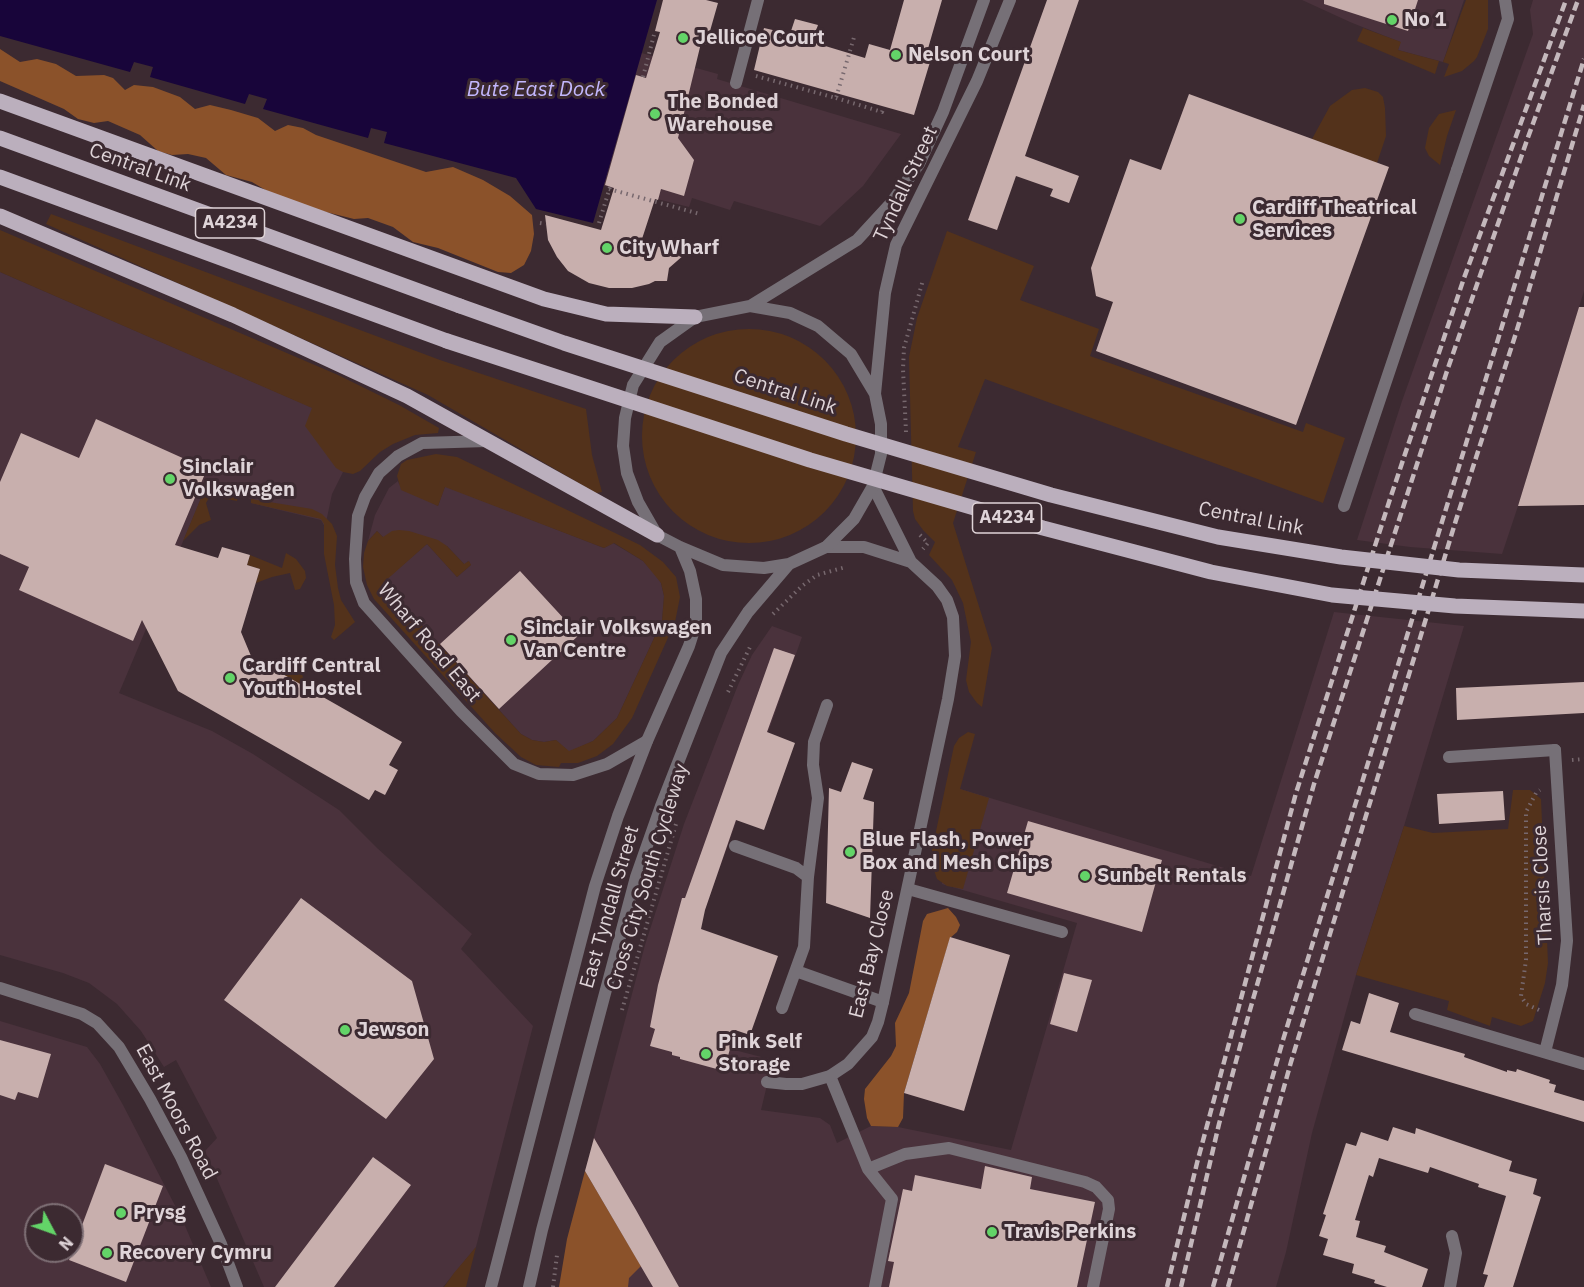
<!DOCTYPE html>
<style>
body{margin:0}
#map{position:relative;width:1584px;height:1287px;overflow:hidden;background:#3c2a31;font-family:"IBM Plex Sans",sans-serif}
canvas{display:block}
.north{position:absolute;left:24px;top:1203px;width:60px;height:60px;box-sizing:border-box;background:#3c2a31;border:2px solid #7d6e74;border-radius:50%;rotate:131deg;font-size:16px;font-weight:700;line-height:24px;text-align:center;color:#dfd4d8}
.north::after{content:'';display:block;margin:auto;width:21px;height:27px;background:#63d468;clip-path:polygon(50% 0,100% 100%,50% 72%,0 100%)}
</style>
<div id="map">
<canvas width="1584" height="1287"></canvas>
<div class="north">N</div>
</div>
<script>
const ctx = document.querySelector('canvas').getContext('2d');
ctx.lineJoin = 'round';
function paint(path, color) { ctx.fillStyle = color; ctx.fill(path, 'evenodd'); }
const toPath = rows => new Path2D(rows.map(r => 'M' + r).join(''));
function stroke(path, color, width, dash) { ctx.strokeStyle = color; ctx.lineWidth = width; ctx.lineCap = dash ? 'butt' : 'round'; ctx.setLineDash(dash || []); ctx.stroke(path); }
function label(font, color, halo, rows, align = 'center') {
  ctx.font = font + ' "IBM Plex Sans",sans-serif'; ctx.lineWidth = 6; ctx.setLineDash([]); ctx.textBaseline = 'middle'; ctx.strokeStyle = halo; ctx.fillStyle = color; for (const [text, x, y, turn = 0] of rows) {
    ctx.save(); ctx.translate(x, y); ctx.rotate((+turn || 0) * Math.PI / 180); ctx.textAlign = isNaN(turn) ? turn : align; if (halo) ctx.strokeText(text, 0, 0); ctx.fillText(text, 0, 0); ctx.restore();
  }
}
const built = toPath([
 [1302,0,1464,0,1443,62,1398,50,1400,42,1350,22],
 [1533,0,1584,0,1584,291,1518,506,1502,554,1410,547,1357,540,1402,401,1533,34,1530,10],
 [638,52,718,74,717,79,901,134,863,186,820,226,734,201,730,210,692,198,689,207,601,185],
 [0,272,364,430,332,494,325,527,321,520,251,503,251,499,206,487,119,693,212,731,253,754,339,810,377,848,472,934,461,949,533,1026,476,1247,443,1287,264,1287,205,1151,217,1138,176,1060,164,1067,141,1031,117,1004,89,983,63,973,0,955],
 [398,481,399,484,438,506,445,486,604,548,613,543,643,561,654,573,661,583,664,596,662,621,617,718,593,741,569,752,556,740,544,742,532,740,521,734,383,582,427,544,457,577,471,565,468,561,465,565,447,546,383,537,377,531,368,541,375,515,389,488],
 [1334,612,1464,626,1404,826,1356,975,1312,1133,1286,1252,1276,1287,608,1287,632,1250,585,1171,645,945,684,824,738,685,752,655,772,626,802,637,708,901,700,917,692,1039,773,1060,761,1110,820,1118,830,1125,837,1143,871,1126,898,1127,1011,1150,1077,923,942,884,960,789,1251,876],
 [0,1021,87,1047,100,1064,123,1105,183,1221,211,1287,0,1287],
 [36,1215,72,1215,72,1251,36,1251]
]);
const green = toPath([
 [1466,0,1488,0,1488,29,1477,57,1474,61,1462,71,1444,77,1449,64,1443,62],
 [1363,28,1401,42,1398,50,1439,61,1435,74,1357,41],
 [1365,88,1378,92,1383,97,1385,108,1386,136,1377,163,1312,139,1330,106,1352,90],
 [1456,110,1447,136,1440,165,1429,156,1425,148,1429,128,1439,114],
 [51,214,440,360,586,409,592,455,602,492,596,493,428,395,46,224],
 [0,230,338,375,399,405,439,428,438,433,415,435,393,444,380,452,360,471,353,474,343,472,336,468,305,426,312,408,0,272],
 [947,231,1034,266,1020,300,1099,329,1090,356,1303,432,1306,423,1345,438,1323,503,985,379,958,447,976,452,953,523,992,648,982,707,977,703,969,692,966,680,971,642,963,603,952,580,929,555,935,542,923,530,915,519,913,511,909,357,917,318],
 '642 436a107 107 0 1 1 214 0a107 107 0 1 1-214 0Z',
 [436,454,457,457,640,545,663,562,676,577,680,597,675,622,632,718,613,744,597,756,578,763,561,763,559,767,536,765,521,757,495,733,374,599,367,585,363,567,364,553,368,541,377,531,383,537,392,531,399,530,409,531,438,540,447,546,464,564,469,561,471,565,457,577,427,544,383,583,521,734,532,740,544,742,556,740,569,751,593,741,617,718,662,621,664,596,661,583,643,561,614,543,604,548,445,487,438,506,401,490,397,476,401,464,407,460],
 [206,486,238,495,237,501,210,496,206,503,211,520,199,525,183,541],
 [251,499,312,509,322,514,332,524,337,536,335,565,338,588,341,600,355,622,334,640,331,637,335,625,334,605,324,554,324,524,321,519,251,503],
 [286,553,296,559,305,571,306,578,300,589,295,590,290,573,272,577,256,583,260,569,247,565,250,555,282,568],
 [273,667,285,670,301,669,305,687,272,668],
 [968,732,975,734,960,789,989,798,963,889,947,886,937,879,933,867,931,855,954,746,959,738],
 [1513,790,1530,790,1541,799,1548,963,1545,983,1533,1021,1521,1026,1492,1017,1490,1026,1447,1010,1449,1001,1356,975,1404,826,1433,833,1508,829],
 [476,1247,466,1287,444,1287,454,1273]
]);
const forest = toPath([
 [0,49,20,62,37,59,56,64,76,76,104,75,113,78,125,90,134,85,153,87,180,97,195,109,210,105,231,110,258,118,275,131,288,125,303,128,316,135,426,172,453,167,483,180,510,196,532,215,534,234,531,251,524,265,511,273,498,272,438,248,413,242,393,227,368,218,354,219,318,210,269,192,252,182,226,175,206,158,188,154,172,155,158,151,140,135,108,121,94,123,78,119,64,109,0,81],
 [948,908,956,917,960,925,957,932,950,938,904,1093,903,1118,898,1127,871,1126,867,1118,864,1099,865,1089,891,1056,896,1046,895,1023,909,993,923,921,927,914],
 [585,1171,641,1266,629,1278,628,1287,559,1287,567,1239]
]);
const water = toPath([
 [0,0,657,0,593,223,536,209,516,178,384,143,387,132,371,128,368,138,263,109,267,99,249,94,245,104,150,77,153,67,134,62,130,72,0,36]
]);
const building = toPath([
 [663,0,706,0,718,3,706,45,701,43,678,138,694,160,684,196,661,189,658,200,655,199,641,242,685,254,669,268,667,281,655,281,649,284,632,288,609,288,589,283,568,271,557,257,548,240,545,215,601,230,614,188,605,185,636,75,646,78,660,32,655,31],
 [904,0,942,0,925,59,930,62,914,115,754,70,764,28,790,34,795,19,818,25,812,42,865,58,869,44,890,50],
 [1047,0,1079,0,1025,156,1079,176,1069,203,1050,196,1053,189,1016,176,997,230,968,220],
 [1324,0,1418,0,1408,31,1324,4],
 [1189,94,1389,167,1296,425,1096,351,1113,302,1096,296,1091,268,1130,159,1161,170],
 [1579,307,1584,307,1584,505,1518,506],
 [96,419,207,469,175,545,218,558,222,547,250,555,247,565,260,569,241,632,251,656,402,742,389,765,398,770,385,795,375,790,369,800,178,691,142,620,133,641,19,590,29,567,0,554,0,482,21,433,79,458],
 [520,571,579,635,499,709,440,644],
 [774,648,795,655,767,732,795,743,764,830,736,820,705,910,701,929,778,956,750,1035,735,1030,724,1071,680,1059,680,1057,672,1055,672,1052,650,1046,655,1029,650,1027,658,985,682,898,685,898],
 [1584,682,1584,713,1457,720,1456,688],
 [852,762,873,769,863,799,874,802,870,918,826,903,829,788,841,792],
 [1503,791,1505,820,1439,824,1437,794],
 [1028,821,1162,860,1142,932,1007,893],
 [301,898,412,981,434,1059,386,1119,224,1000],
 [950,937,1010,955,964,1111,904,1093],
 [1064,973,1092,980,1077,1032,1050,1024],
 [1369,993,1399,1003,1390,1032,1465,1054,1464,1057,1507,1072,1507,1070,1516,1072,1517,1069,1550,1080,1549,1083,1556,1085,1554,1092,1584,1101,1584,1122,1342,1050,1351,1021,1360,1024],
 [0,1040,51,1054,38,1098,18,1092,15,1100,0,1095],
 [1393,1127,1415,1134,1416,1128,1512,1161,1509,1171,1537,1179,1533,1194,1541,1197,1513,1287,1484,1287,1488,1275,1483,1274,1506,1196,1478,1187,1479,1184,1430,1167,1428,1173,1379,1158,1373,1177,1369,1175,1355,1220,1360,1221,1356,1237,1386,1246,1384,1252,1428,1269,1422,1287,1387,1287,1374,1283,1375,1280,1352,1273,1354,1264,1323,1255,1328,1239,1319,1236,1326,1215,1323,1214,1346,1143,1356,1146,1361,1132,1388,1141],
 [594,1138,636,1210,679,1287,653,1287,585,1171],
 [373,1157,411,1185,334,1287,275,1287],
 [105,1164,163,1186,126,1282,69,1260],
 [985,1166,1032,1177,1030,1189,1095,1202,1077,1287,889,1287,894,1262,888,1261,903,1189,912,1191,915,1175,981,1189]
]);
const path = toPath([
 [756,76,836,98,855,34],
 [643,77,655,31],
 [836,98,882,112,884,107],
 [609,189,700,214],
 [540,223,546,224],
 [599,223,610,187],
 [906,432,903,369,904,348,923,280],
 [920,535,928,543,923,549],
 [773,614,802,586,817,575,846,567],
 [728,692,750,647],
 [1572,760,1584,759],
 [622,1010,676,824],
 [1539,1010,1526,1004,1521,996,1526,960,1526,812,1536,793,1540,790],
 [553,1287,557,1255]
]);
const service = toPath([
 [1344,506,1457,170],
 [1449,757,1555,750],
 [735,846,796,868,808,877],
 [908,889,1062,932],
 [796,971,883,1002],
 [782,1008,804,947,808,877,818,798,813,765,814,742,827,705],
 [830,1076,868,1169,892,1199,875,1287],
 [868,1169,905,1154,949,1148,1085,1182,1096,1187,1108,1200,1109,1209,1093,1287]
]);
const minor = toPath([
 [736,83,758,0],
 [1457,170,1508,19,1505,0],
 [487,441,422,443,398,456,379,473,365,497,358,516,355,559,356,582,364,603,461,711,514,764,539,774,573,775,607,764,647,741],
 [826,547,864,547,911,562],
 [0,988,82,1014,97,1023,119,1047,150,1099,181,1157,221,1244,237,1287],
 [1415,1014,1584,1064],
 [1545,1052,1562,985,1567,941,1555,750],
 [767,1082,786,1084,802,1084,830,1076,848,1064,872,1037,878,1022,883,1002,948,699,955,656,953,617,947,600,937,586,911,562,873,486],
 [1450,1287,1456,1253,1452,1236]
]);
const tertiary = toPath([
 [750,306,790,313,818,326,851,354,875,394,881,424,881,454,873,486,854,519,826,547,789,564,764,568,723,565,680,547,657,535,638,502,627,473,623,446,625,418,633,385,660,342,695,317,750,306],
 [750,306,857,240,892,202,919,164,943,112,984,0],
 [875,394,885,293,896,245,977,81,1010,0],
 [491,1287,595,886,618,816,647,741,689,646,696,624,696,599,690,571,680,547],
 [529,1287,542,1230,636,877,661,806,721,653,748,612,789,564]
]);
const primary = toPath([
 [0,101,544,299,606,314,695,317],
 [0,138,460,306],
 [0,177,447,341],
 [0,216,233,315,407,396,657,535]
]);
const rail = toPath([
 [1167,1287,1197,1163,1296,793,1390,499,1464,278,1566,0],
 [1181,1287,1219,1124,1248,1017,1314,784,1447,371,1527,140,1578,0],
 [1213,1287,1283,1040,1584,59],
 [1228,1287,1291,1062,1456,520,1516,333,1584,105]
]);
const primaryBridge = toPath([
 [460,306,564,343,846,434,1051,495,1218,537,1341,557,1459,570,1584,575],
 [447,341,810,460,1043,528,1211,572,1332,595,1455,606,1584,611]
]);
const markers = [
 [1392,20,6,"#63d468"],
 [683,38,6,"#63d468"],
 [896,55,6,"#63d468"],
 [655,114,6,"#63d468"],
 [1240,219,6,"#63d468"],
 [607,248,6,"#63d468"],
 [170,479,6,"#63d468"],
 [511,640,6,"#63d468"],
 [230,678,6,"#63d468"],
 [850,852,6,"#63d468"],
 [1085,876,6,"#63d468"],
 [345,1030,6,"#63d468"],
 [706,1054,6,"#63d468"],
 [121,1213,6,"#63d468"],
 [992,1232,6,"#63d468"],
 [107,1253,6,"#63d468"]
];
const shields = [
 [230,223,69],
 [1007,518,69]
];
const shieldNames = [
 ["A4234",230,223],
 ["A4234",1007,518]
];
const poiNames = [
 ["No 1",1404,20],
 ["Jellicoe Court",695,38],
 ["Nelson Court",908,55],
 ["The Bonded",667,102],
 ["Warehouse",667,125],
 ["Cardiff Theatrical",1252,208],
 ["Services",1252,231],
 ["City Wharf",619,248],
 ["Sinclair",182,467],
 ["Volkswagen",182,490],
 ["Sinclair Volkswagen",523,628],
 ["Van Centre",523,651],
 ["Cardiff Central",242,666],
 ["Youth Hostel",242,689],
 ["Blue Flash, Power",862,840],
 ["Box and Mesh Chips",862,863],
 ["Sunbelt Rentals",1097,876],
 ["Jewson",357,1030],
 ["Pink Self",718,1042],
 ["Storage",718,1065],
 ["Prysg",133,1213],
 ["Travis Perkins",1004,1232],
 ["Recovery Cymru",119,1253]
];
const streetNames = [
 ["Central Link",140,168,20],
 ["Tyndall Street",906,184,-65],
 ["Central Link",785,392,18],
 ["Central Link",1251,519,11],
 ["Wharf Road East",429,643,50],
 ["Cross City South Cycleway",648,877,-73],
 ["Tharsis Close",1543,885,-93],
 ["East Tyndall Street",610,907,-74],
 ["East Bay Close",872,954,-76],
 ["East Moors Road",176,1112,62]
];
const waterNames = [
 ["Bute East Dock",536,90]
];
paint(built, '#4a323c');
paint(green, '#53321b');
paint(forest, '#8b522a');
paint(water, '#18053a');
paint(building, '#c8afad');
stroke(path, '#77686e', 4, [1.5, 4.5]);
stroke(service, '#767077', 12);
stroke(minor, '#767077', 12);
stroke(tertiary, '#767077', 12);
stroke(primary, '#bbafbd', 15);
stroke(rail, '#c4b8bc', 4.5, [9, 4.5]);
stroke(primaryBridge, '#bbafbd', 15);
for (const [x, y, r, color] of markers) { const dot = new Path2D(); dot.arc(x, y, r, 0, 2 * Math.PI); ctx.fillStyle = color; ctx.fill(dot); stroke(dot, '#3c2a31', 2); }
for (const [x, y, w] of shields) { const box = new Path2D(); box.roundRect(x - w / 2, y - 15, w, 30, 4.5); ctx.fillStyle = '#3c2a31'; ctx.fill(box); stroke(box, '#dfd4d8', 1.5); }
label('bold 18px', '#dfd4d8', null, shieldNames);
label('bold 20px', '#dfd4d8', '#3c2a31', poiNames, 'left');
label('20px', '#dfd4d8', '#3c2a31', streetNames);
label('italic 21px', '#c3b7fe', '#3c2a31', waterNames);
</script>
